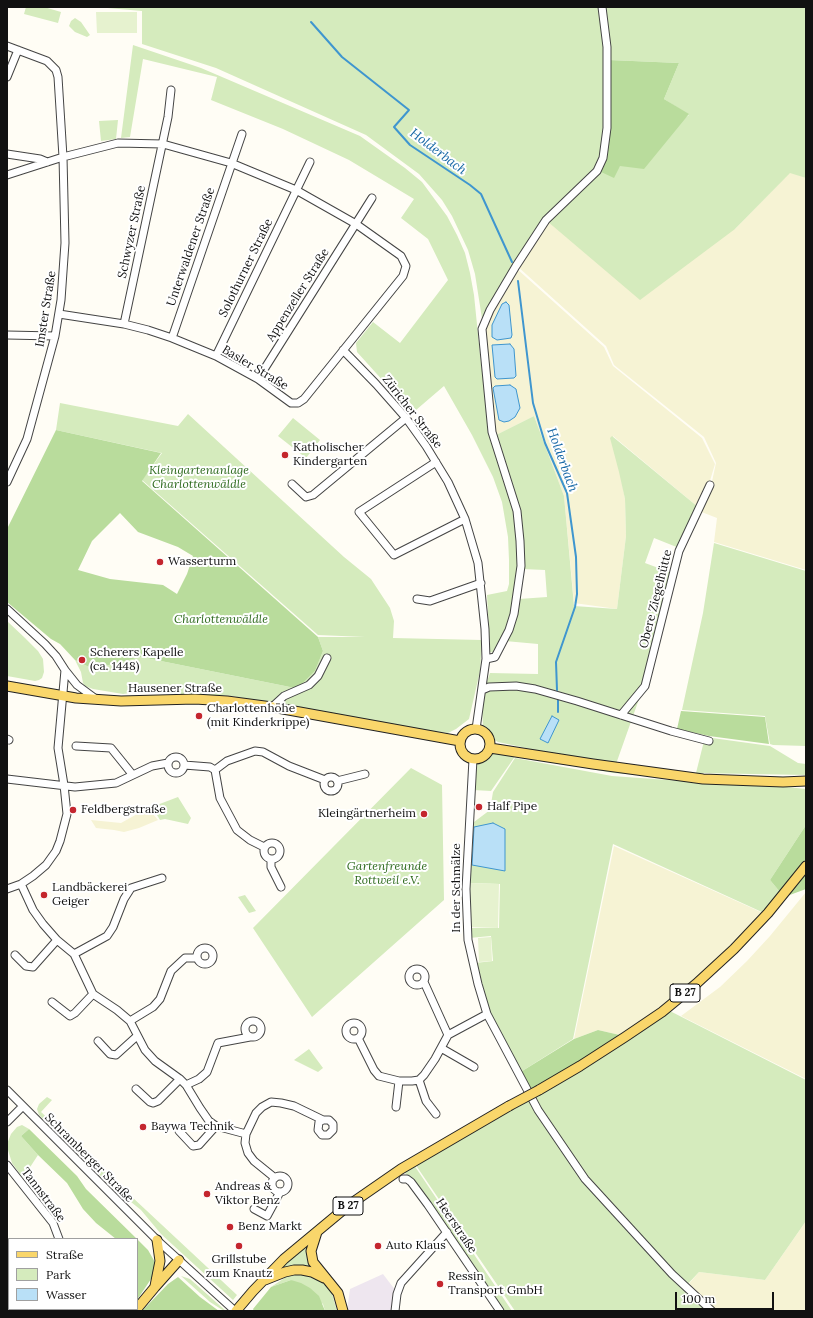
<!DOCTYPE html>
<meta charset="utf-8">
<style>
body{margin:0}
#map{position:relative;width:813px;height:1318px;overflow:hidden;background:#fffdf5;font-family:Lora,serif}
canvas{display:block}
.frame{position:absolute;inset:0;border:8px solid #111;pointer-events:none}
.legend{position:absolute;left:8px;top:1238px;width:130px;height:72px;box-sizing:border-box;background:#fff;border:1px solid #a0a0a0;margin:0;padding:5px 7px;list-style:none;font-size:12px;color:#111}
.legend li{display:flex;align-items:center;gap:8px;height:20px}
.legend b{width:20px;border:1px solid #a0a0a0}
.scale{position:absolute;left:675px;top:1292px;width:99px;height:18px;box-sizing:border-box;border:2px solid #111;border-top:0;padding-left:5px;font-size:12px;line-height:14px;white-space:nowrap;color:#111;-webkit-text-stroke:3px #fff;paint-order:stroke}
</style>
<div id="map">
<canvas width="813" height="1318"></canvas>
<div class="frame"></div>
<ul class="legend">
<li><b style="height:5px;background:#f9d66b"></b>Straße</li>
<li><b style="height:11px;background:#d5ebbd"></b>Park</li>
<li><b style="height:11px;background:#b9e0f7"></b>Wasser</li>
</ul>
<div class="scale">100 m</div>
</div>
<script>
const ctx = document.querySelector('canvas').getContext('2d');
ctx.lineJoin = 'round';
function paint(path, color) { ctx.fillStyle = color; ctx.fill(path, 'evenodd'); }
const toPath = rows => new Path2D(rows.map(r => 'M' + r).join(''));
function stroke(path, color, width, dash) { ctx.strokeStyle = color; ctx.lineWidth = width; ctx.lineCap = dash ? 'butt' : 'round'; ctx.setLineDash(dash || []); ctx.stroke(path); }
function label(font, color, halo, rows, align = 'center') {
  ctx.font = font + ' Lora,serif'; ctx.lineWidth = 4; ctx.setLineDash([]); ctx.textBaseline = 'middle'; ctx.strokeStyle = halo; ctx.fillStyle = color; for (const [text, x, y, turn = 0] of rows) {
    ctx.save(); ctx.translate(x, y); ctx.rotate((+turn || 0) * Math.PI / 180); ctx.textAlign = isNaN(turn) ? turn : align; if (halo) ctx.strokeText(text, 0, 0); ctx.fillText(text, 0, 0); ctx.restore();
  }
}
const industrial = toPath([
 [383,1274,399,1295,396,1311,347,1311,350,1289]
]);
const farmland = toPath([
 [790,172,806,178,806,570,714,542,717,518,699,511,711,486,716,463,704,437,614,365,606,346,517,266,547,221,735,229],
 [516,268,604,347,613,366,702,438,715,464,709,484,698,507,613,436,625,499,626,536,617,609,574,603,564,496,534,416,496,435,484,328],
 [148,808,158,820,139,828,124,832,114,830,96,828,91,820,121,823],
 [614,846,763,913,728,950,695,979,624,1036,598,1030,574,1039],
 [806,892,806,1079,681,1016,720,987,747,961,770,936],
 [806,1221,806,1311,715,1311,687,1286,699,1272,765,1280]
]);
const green = toPath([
 [26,7,44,7,61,12,58,23,24,14],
 [96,7,601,7,605,48,605,129,601,158,596,169,544,219,483,325,475,274,468,250,452,216,442,200,419,174,366,135,216,68,142,44,142,11],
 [604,7,806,7,806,178,790,173,735,229,640,300,547,221,599,171,620,166,689,115,664,99,679,63,609,60],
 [75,18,81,22,90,35,87,37,75,32,69,26,71,21],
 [133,45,201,68,360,136,405,168,422,182,447,216,457,235,465,253,470,273,474,295,481,364,486,397,487,421,491,438,515,514,518,560,515,594,512,614,495,653,490,652,490,650,487,595,507,591,509,584,509,560,508,537,502,502,493,477,472,435,444,386,416,410,408,400,404,404,357,352,356,343,373,322,400,343,448,280,428,239,401,218,414,199,349,160,283,129,211,100,217,77,143,59,130,137,121,138],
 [118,120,116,139,101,141,99,121],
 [60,403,178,426,188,414,344,557,371,579,390,608,394,621,393,638,482,640,480,671,469,719,456,729,448,733,402,727,232,696,156,693,155,689,144,688,144,691,123,694,93,689,85,686,83,683,81,672,75,660,93,669,141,657,295,688,302,684,315,671,323,651,318,637,365,637,318,635,142,480,162,453,56,430],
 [534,416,564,496,574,606,617,609,626,536,625,499,619,472,610,438,612,436,698,507,679,548,654,538,645,563,672,573,644,685,616,764,592,762,498,742,493,739,489,731,483,726,482,708,485,687,490,673,538,674,538,644,505,641,518,615,519,599,547,597,545,570,522,569,523,541,496,435],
 [293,418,320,440,306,458,278,436],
 [714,543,806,571,806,746,773,745,770,744,765,716,682,710,703,613],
 [7,621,25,638,38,651,43,659,44,672,42,678,39,680,35,681,7,676],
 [705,737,770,746,798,763,806,764,806,775,696,773],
 [494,744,591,765,703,776,806,777,702,780,613,773,516,755,491,791,473,790,476,760,486,757,493,748],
 [515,758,612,776,696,782,767,785,806,789,806,825,770,880,780,892,764,913,613,844,573,1039,519,1073,488,1013,475,963,493,961,491,936,469,938,468,928,499,928,500,884,467,883,470,825,490,810,493,792],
 [411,768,442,785,444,900,312,1017,253,928],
 [178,797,191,818,188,824,165,819,160,820,154,810,157,805],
 [245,895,256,911,249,913,238,897],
 [664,1008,806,1080,806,1221,765,1280,699,1272,686,1286,586,1179,530,1093],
 [309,1049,323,1068,318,1072,294,1060],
 [528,1094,584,1180,711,1311,515,1311,413,1161],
 [47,1097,52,1100,41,1112,237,1295,233,1300,161,1234,141,1210,111,1186,39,1115,37,1109,39,1104],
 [22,1125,29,1129,21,1136,38,1155,23,1178,12,1163,8,1150,7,1144,11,1134,17,1127],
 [412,1162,512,1311,502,1311,410,1178,401,1169],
 [308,1243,306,1250,307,1255,309,1262,316,1270,280,1269],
 [299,1274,309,1275,321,1280,331,1290,337,1311,325,1311,323,1304,291,1280,271,1287,289,1275],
 [181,1276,190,1279,226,1311,224,1311,210,1302]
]);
const forest = toPath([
 [609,60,679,63,664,99,689,114,644,169,620,166,614,178,599,171,604,159],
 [56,430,161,453,142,481,318,637,323,651,315,671,302,684,295,688,141,657,93,669,75,660,60,644,51,639,7,602,7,529],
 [120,513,138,532,178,547,193,556,187,574,177,594,163,585,110,579,78,570,92,541],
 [681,711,765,717,769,744,709,736,677,729],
 [806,825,806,859,780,892,770,880],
 [806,873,806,889,787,896],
 [598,1030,624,1036,529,1091,519,1073,574,1039],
 [29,1129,77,1176,86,1189,137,1239,116,1239,96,1223,83,1209,67,1183,38,1155,21,1136],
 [137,1239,148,1250,156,1264,155,1273,137,1300],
 [178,1277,200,1297,219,1311,142,1311,168,1284],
 [291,1280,301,1283,310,1288,319,1296,325,1311,254,1311,253,1309,271,1287]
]);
const pitch = toPath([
 [96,12,137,12,137,33,97,33],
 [469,883,499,884,498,928,468,927],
 [491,937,492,961,479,962,478,938]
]);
const water = toPath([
 [506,302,509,305,512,335,511,338,497,340,492,337,492,325,502,304,506,302],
 [510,344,514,349,516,376,514,378,497,379,495,377,492,345,510,344],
 [510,385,516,389,520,408,515,417,509,421,504,422,499,420,493,388,495,386,510,385],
 [552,716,559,720,548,743,540,739,552,716],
 [493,823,505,829,505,871,472,865,474,827,493,823]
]);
const stream = toPath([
 [311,22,342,57,409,110,394,127,410,145,470,185,481,194,512,262],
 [518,281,533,403,545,443,567,493,576,557,577,594,575,607,556,662,557,690],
 [558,700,558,712]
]);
const minor = toPath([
 [7,46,47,61,56,70,58,77,63,157,65,243,61,300,55,336,27,439,7,482],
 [7,77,18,50],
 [7,154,40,159,47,162],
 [7,175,63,157,118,143,163,144,231,163,296,190,356,224,401,256,406,266,403,276,304,399,298,403,291,403,258,379,216,356,172,338,148,330,124,324,59,314],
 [124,324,168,117,171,90],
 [7,335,55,336],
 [172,338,242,134],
 [343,350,376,384,406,418,426,446,448,482,465,519,478,563,485,629,486,659,476,729],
 [216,356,310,162],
 [258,379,372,198],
 [436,462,359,512,394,555,465,519],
 [292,484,306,497,313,495,406,418],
 [417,599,430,601,481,583],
 [7,609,45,644,56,656,65,670,58,748,64,785,67,814,60,841,56,851,46,865,33,876,21,884,7,889],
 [486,659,495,657,509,630,514,614,521,566,520,541,517,511,492,432,482,329,490,310,516,266,546,220,597,171,603,158,607,128,607,47,602,7],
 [65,670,77,685,96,699],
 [482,690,489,687,516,686,535,689,577,701,671,731,709,741],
 [272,707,284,696,309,685,318,676,327,658],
 [621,715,645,686,679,551,710,485],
 [7,739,9,740],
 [76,746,111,748,132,774],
 '168 765a8 8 0 1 1 16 0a8 8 0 1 1-16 0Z',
 [473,759,466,889,468,940,478,984,487,1014,538,1110,585,1179,672,1274,712,1311],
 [184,765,210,767,215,770,227,761,255,751,263,752,289,766,325,780],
 [215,770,220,798,237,830,250,840,264,847],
 '324 784a7 7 0 1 1 14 0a7 7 0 1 1-14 0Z',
 [7,779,75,787,116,783,152,766,168,763],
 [337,781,365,774],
 '264 851a8 8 0 1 1 16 0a8 8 0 1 1-16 0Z',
 [271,859,271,867,281,887],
 [21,884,33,910,43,924,57,940,74,954,93,994,117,1010,130,1021,145,1050,155,1061,180,1079,186,1085,200,1108,209,1121,216,1126,246,1134,245,1143,248,1153,254,1161,275,1178],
 '197 956a8 8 0 1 1 16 0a8 8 0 1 1-16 0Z',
 [74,954,107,936,113,927,124,899,131,888,162,878],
 [15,955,26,966,33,967,57,940],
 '409 977a8 8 0 1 1 16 0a8 8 0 1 1-16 0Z',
 [424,982,448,1035],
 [52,1002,70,1016,75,1013,93,994],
 '245 1029a8 8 0 1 1 16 0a8 8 0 1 1-16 0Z',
 [130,1021,153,1007,160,999,171,971,185,958,197,958],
 '346 1031a8 8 0 1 1 16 0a8 8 0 1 1-16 0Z',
 [358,1038,374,1070,379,1076,399,1081,412,1081,419,1080,424,1075,435,1059,448,1035,487,1014],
 [98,1041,110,1054,116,1055,137,1036],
 [441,1048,474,1067],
 [419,1080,426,1101,436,1114],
 [186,1085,199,1079,207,1072,218,1043,250,1037],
 [136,1089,150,1102,153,1103,158,1101,180,1079],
 [7,1090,157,1240,235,1311],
 [396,1107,399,1081],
 [7,1122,23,1106],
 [179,1131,193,1146,199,1145,216,1126],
 [246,1134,256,1113,262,1107,271,1102,281,1103,294,1106,323,1120,329,1120,333,1124,333,1130,328,1135,322,1135,318,1130,319,1122,323,1120],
 [7,1165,53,1223,59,1239],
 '272 1184a8 8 0 1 1 16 0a8 8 0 1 1-16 0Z',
 [403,1179,407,1179,411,1182,428,1205,500,1311],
 [254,1209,267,1216,280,1192],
 [7,1257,9,1258],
 [40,1311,42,1309],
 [395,1311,397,1294,401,1283,447,1232]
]);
const major = toPath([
 [7,686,76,698,121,701,195,699,227,701,272,707,460,741],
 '460 744a15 15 0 1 1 30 0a15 15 0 1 1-30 0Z',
 [490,748,593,764,703,779,783,782,806,781],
 [539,1090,580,1066,625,1037,662,1012,696,984,734,949,768,913,806,866],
 [317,1232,311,1251,313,1262,338,1293,343,1311],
 [265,1280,285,1272,294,1270,302,1270,312,1272,324,1278],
 [155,1286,160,1261,157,1240],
 [135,1311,155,1287,179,1260],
 [236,1311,253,1291,284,1259,349,1205,401,1169,509,1106]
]);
const majorBridge = toPath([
 [509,1106,539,1090]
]);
const markers = [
 [285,455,4,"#c4262e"],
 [160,562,4,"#c4262e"],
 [82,660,4,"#c4262e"],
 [199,716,4,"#c4262e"],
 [479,807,4,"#c4262e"],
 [73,810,4,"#c4262e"],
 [424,814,4,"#c4262e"],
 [44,895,4,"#c4262e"],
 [143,1127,4,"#c4262e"],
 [207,1194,4,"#c4262e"],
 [230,1227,4,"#c4262e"],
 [239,1246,4,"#c4262e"],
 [378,1246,4,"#c4262e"],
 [440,1284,4,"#c4262e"]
];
const shields = [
 [685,993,30],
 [348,1206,30]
];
const shieldNames = [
 ["B 27",685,993],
 ["B 27",348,1206]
];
const streetNames = [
 ["Schwyzer Straße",132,232,-78],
 ["Unterwaldener Straße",191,247,-71],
 ["Solothurner Straße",246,268,-64],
 ["Appenzeller Straße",298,295,-58],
 ["Imster Straße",46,309,-81],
 ["Basler Straße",255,368,31],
 ["Züricher Straße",412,412,52],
 ["Obere Ziegelhütte",656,599,-76],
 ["Hausener Straße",175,689],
 ["In der Schmälze",457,888,-90],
 ["Schramberger Straße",89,1158,45],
 ["Tannstraße",43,1195,53],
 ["Heerstraße",456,1226,56]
];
const poiNames = [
 ["Katholischer",293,448],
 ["Kindergarten",293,462],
 ["Wasserturm",168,562],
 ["Scherers Kapelle",90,653],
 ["(ca. 1448)",90,667],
 ["Charlottenhöhe",207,709],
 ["(mit Kinderkrippe)",207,723],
 ["Half Pipe",487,807],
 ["Feldbergstraße",81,810],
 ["Kleingärtnerheim",416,814,"right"],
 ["Landbäckerei",52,888],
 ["Geiger",52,902],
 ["Baywa Technik",151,1127],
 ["Andreas &",215,1187],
 ["Viktor Benz",215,1201],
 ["Benz Markt",238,1227],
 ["Auto Klaus",386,1246],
 ["Grillstube",239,1260,"center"],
 ["zum Knautz",239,1274,"center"],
 ["Ressin",448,1277],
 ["Transport GmbH",448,1291]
];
const parkNames = [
 ["Kleingartenanlage",199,471],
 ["Charlottenwäldle",199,485],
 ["Charlottenwäldle",221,620],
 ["Gartenfreunde",387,867],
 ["Rottweil e.V.",387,881]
];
const waterNames = [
 ["Holderbach",438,152,37],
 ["Holderbach",562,460,70]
];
paint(industrial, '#eee6ef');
paint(farmland, '#f6f3d4');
paint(green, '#d5ebbd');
paint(forest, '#b9dc9c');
paint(pitch, '#e6f2cf');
paint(water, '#b9e0f7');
stroke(water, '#3f96cf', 1);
stroke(stream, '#3f96cf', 2);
stroke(minor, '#444', 9);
stroke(major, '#222', 11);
stroke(minor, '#fff', 7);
stroke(major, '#f9d66b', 9);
stroke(majorBridge, '#222', 11, []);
stroke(majorBridge, '#f9d66b', 9);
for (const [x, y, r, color] of markers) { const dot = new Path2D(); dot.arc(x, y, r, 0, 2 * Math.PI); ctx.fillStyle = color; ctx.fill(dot); stroke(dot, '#fff', 1.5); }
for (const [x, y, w] of shields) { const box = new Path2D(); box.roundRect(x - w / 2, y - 9, w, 18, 3); ctx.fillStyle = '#fff'; ctx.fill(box); stroke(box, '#111', 1); }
label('bold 11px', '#111', null, shieldNames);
label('12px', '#111', '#fff', streetNames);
label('12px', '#111', '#fff', poiNames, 'left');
label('italic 12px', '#2f6b1f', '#fff', parkNames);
label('italic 13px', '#1768a6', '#fff', waterNames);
</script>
